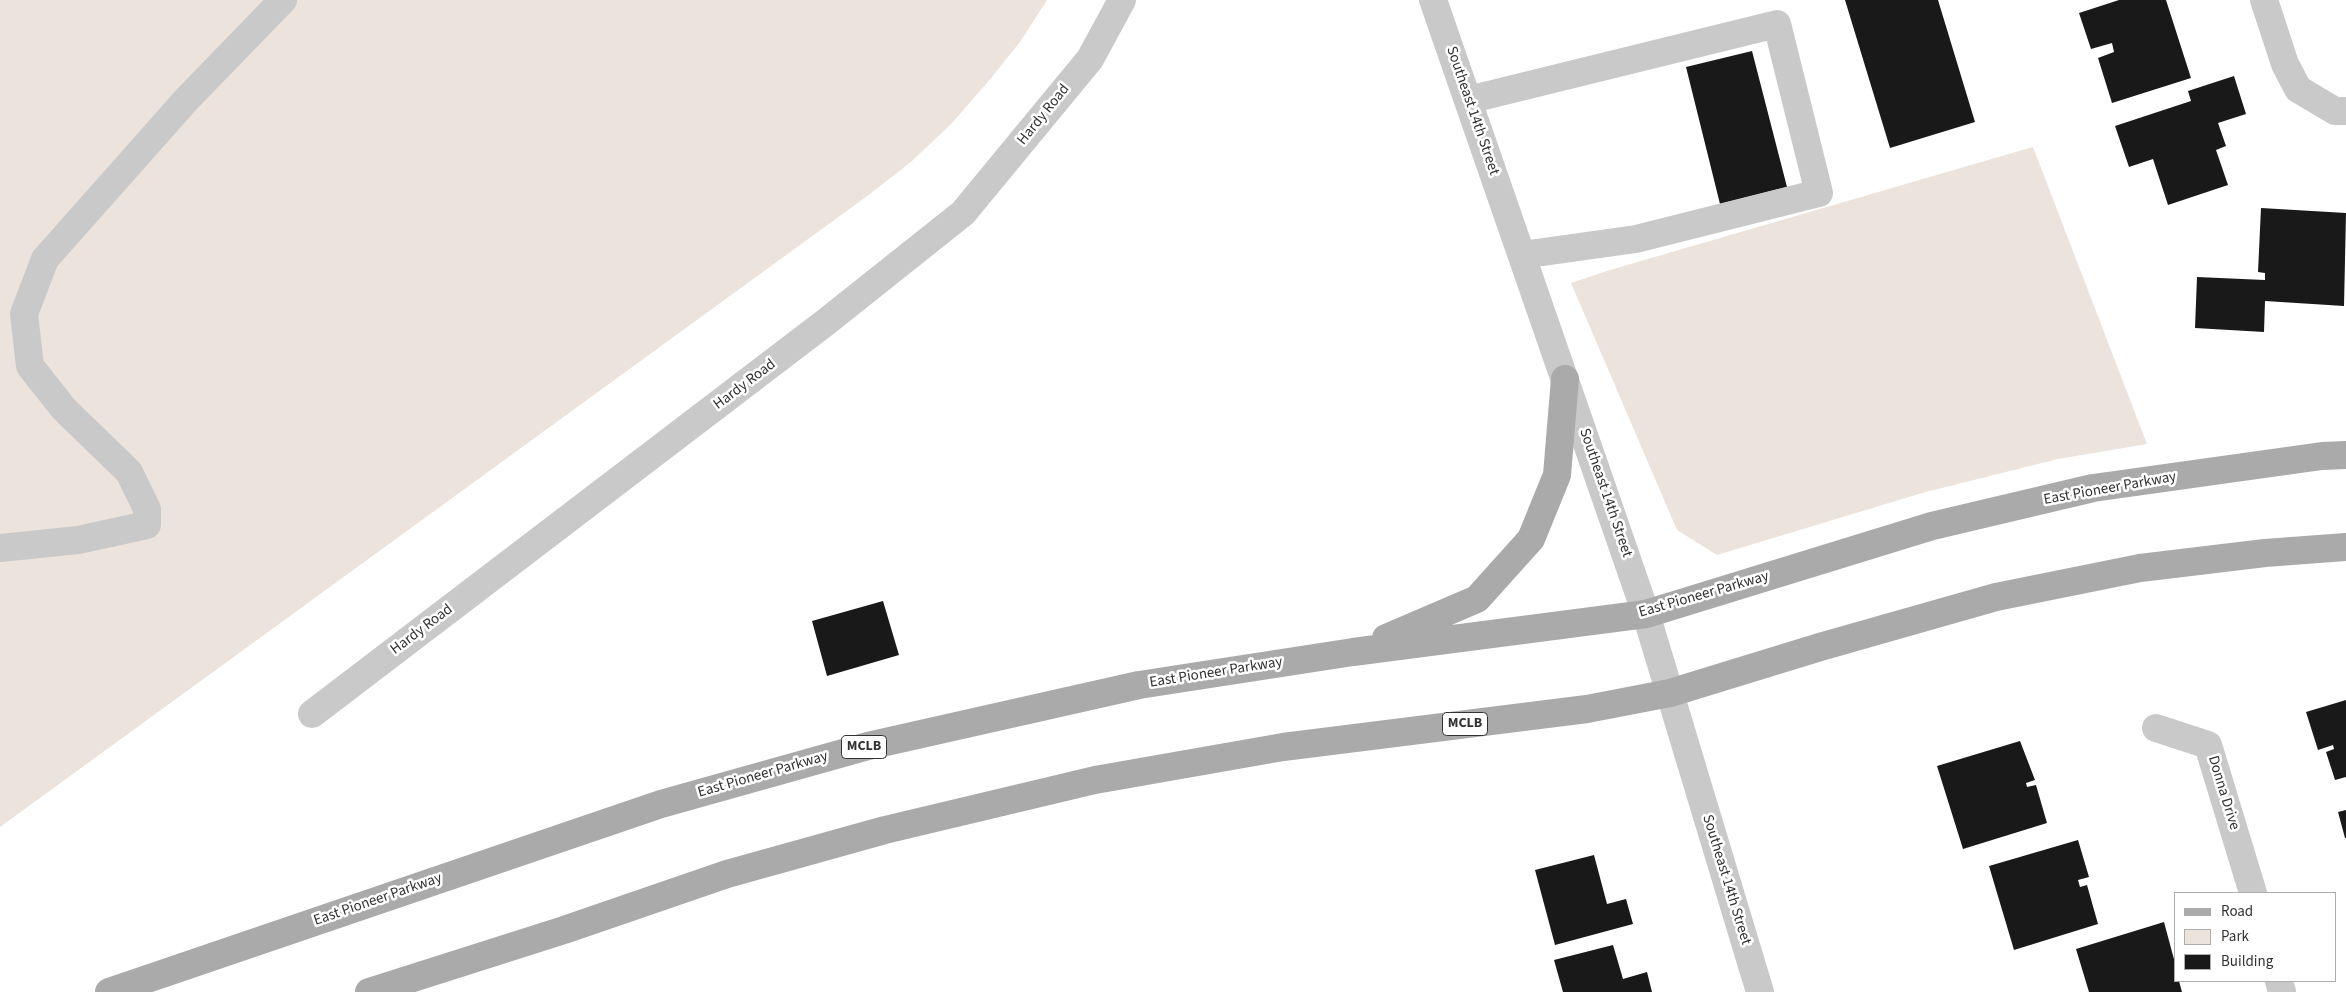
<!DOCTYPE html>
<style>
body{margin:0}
#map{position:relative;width:2346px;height:992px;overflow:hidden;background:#fff;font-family:"Source Sans 3",sans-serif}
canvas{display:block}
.legend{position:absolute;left:2174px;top:892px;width:162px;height:90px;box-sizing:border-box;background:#fff;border:1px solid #adadad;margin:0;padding:6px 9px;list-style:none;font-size:15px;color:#323232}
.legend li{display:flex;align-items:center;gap:10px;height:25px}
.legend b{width:25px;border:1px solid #adadad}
</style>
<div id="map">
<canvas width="2346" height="992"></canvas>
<ul class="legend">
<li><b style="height:6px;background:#aaa"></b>Road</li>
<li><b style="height:14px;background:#ece3dc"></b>Park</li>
<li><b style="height:14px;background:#191919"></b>Building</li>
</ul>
</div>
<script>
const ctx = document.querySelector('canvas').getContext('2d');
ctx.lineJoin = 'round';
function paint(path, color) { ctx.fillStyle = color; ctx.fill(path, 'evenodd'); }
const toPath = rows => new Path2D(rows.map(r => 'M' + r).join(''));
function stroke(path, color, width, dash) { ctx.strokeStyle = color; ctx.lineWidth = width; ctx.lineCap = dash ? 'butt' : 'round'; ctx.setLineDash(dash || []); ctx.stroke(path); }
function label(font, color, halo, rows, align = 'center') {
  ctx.font = font + ' "Source Sans 3",sans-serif'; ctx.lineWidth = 5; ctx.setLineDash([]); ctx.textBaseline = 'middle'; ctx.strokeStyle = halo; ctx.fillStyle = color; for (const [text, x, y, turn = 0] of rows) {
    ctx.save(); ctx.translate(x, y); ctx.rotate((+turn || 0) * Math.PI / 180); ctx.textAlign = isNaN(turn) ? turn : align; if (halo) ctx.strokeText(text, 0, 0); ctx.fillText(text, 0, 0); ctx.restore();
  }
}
const green = toPath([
 [0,0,1047,0,1020,42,987,83,951,124,912,161,870,194,0,827],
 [2033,147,2147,444,2058,459,1922,493,1717,555,1677,530,1571,283,1610,270]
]);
const building = toPath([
 [1845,0,1938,0,1975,122,1890,148],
 [2119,0,2166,0,2191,78,2112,103,2098,58,2114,52,2112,43,2091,49,2079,13],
 [1752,51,1787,187,1720,204,1686,67],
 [2234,76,2246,114,2218,123,2226,146,2216,150,2228,185,2168,205,2153,159,2129,167,2115,126,2191,101,2188,91],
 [2261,208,2346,213,2344,306,2265,301,2264,332,2195,328,2197,277,2265,280,2265,273,2258,272],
 [883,601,899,655,827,676,812,621],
 [2346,700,2346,777,2335,780,2326,752,2334,749,2333,745,2318,750,2306,712],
 [2020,741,2035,780,2026,783,2027,787,2036,785,2047,823,1963,849,1937,766],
 [2346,810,2346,838,2345,838,2338,812],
 [2078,840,2089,877,2078,880,2080,887,2087,885,2098,924,2014,950,1989,866],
 [1594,855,1607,904,1626,899,1633,924,1555,945,1535,870],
 [2164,922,2175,963,2175,981,2179,981,2182,992,2089,992,2076,949],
 [1613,945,1623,979,1647,972,1652,992,1563,992,1554,960]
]);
const minor = toPath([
 [1433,0,1646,614,1760,992],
 [2264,0,2285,64,2298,89,2335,111,2346,111],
 [1468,100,1777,24,1819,193,1636,239,1522,255],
 [0,548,78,540,147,525,147,509,129,472,64,409,30,366,24,314,45,259,187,99,283,0],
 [312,714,826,322,963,213,1090,59,1122,0],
 [2156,728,2208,745,2253,893],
 [2279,981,2282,992]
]);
const major = toPath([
 [1386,638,1477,599,1531,539,1557,475,1565,379],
 [109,992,661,804,868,746,1139,685,1353,652,1646,614,1932,526,2093,488,2322,456,2346,455],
 [369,992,564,930,727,874,885,830,1095,780,1283,747,1587,709,1670,693,1820,647,1996,597,2140,568,2265,553,2346,547]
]);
const shields = [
 [1465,724,45],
 [864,747,45]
];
const shieldNames = [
 ["MCLB",1465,724],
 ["MCLB",864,747]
];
const streetNames = [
 ["Southeast 14th Street",1472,111,71],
 ["Hardy Road",1044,115,-51],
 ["Hardy Road",745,385,-37],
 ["East Pioneer Parkway",2110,489,-10],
 ["Southeast 14th Street",1605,493,71],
 ["East Pioneer Parkway",1704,595,-16],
 ["Hardy Road",422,630,-37],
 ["East Pioneer Parkway",1216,673,-9],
 ["East Pioneer Parkway",763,775,-16],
 ["Donna Drive",2223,793,73],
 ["Southeast 14th Street",1726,880,73],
 ["East Pioneer Parkway",378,900,-19]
];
paint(green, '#ece3dc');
paint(building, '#191919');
stroke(minor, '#c9c9c9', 28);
stroke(major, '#aaa', 28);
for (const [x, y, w] of shields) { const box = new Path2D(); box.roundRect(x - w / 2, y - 11.5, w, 23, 4); ctx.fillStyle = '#fff'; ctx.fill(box); stroke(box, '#323232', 1); }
label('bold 14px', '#323232', null, shieldNames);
label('15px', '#323232', '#fff', streetNames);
</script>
